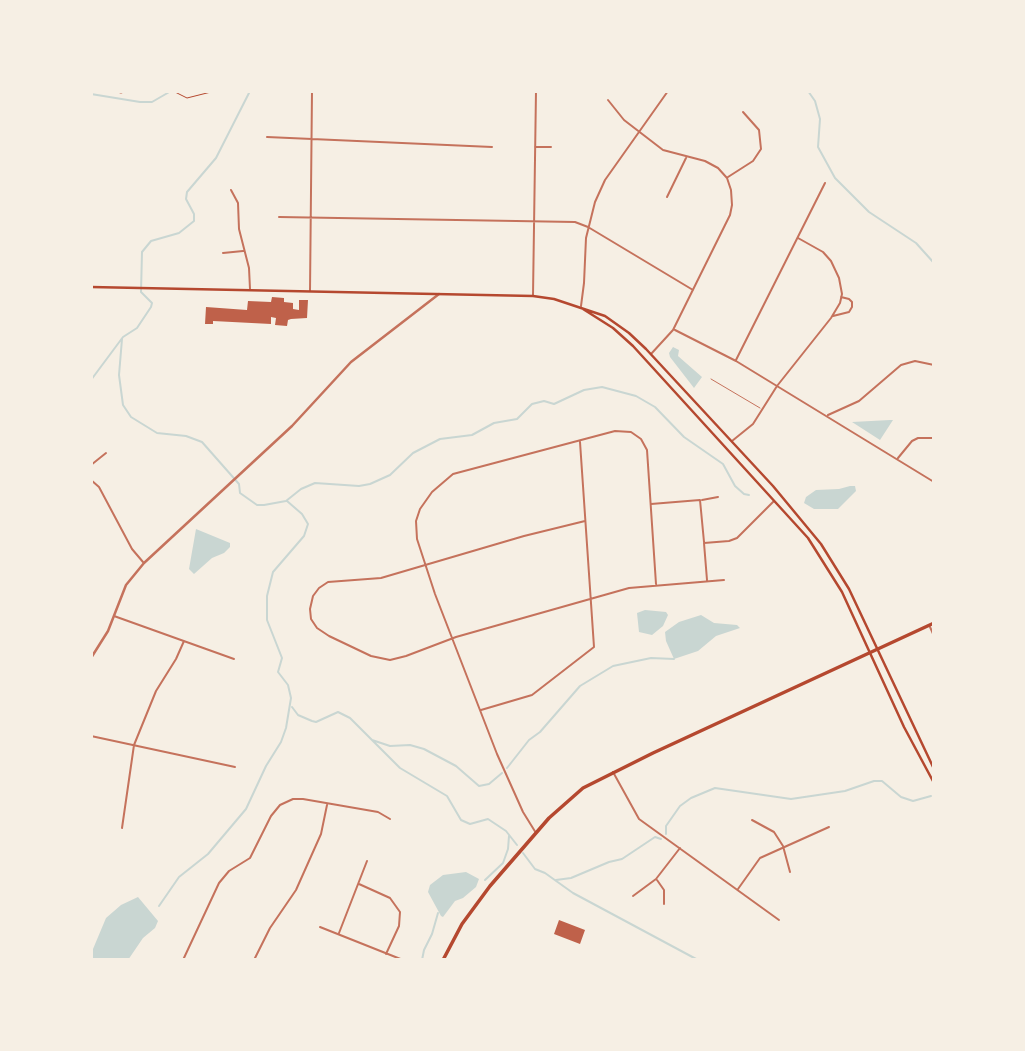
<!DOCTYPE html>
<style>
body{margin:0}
#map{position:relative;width:1025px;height:1051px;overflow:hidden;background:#f6efe4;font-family:Helvetica,sans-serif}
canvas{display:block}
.frame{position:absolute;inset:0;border:93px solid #f6efe4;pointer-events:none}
</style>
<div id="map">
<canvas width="1025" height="1051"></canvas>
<div class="frame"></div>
</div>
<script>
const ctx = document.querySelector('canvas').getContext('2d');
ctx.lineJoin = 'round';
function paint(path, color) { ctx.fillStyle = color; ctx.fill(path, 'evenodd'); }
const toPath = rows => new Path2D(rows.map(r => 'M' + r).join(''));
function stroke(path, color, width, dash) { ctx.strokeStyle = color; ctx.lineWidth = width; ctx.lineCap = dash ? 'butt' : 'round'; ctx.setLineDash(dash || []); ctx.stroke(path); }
const water = toPath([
 [673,347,679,350,678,356,702,377,694,388,670,357,669,353],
 [890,420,893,420,880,440,852,422],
 [850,486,855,486,856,491,838,509,814,509,804,503,806,497,816,490,839,489],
 [196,529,230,543,230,547,224,553,212,558,194,574,189,569],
 [645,610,666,612,668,615,663,626,652,635,639,632,637,613],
 [701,615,714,623,737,625,740,628,716,636,698,651,674,659,666,641,665,632,679,622],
 [466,872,479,879,476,887,463,898,455,901,443,917,441,916,428,892,430,885,443,875],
 [138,897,158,921,155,928,143,938,128,960,92,960,93,949,106,918,121,905]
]);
const stream = toPath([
 [808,91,815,101,820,119,818,147,835,178,869,212,916,243,934,263],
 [91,94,140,102,152,102,171,91],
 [122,339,119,375,123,405,131,417,157,433,186,436,202,442,239,484,240,493,257,505,264,505,286,501,301,489,315,483,359,486,370,484,390,475,413,453,440,439,472,435,494,423,517,419,532,404,544,401,554,404,584,390,602,387,636,396,655,407,684,437,723,464,735,486,744,494,749,495],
 [91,380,123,337,137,328,151,307,152,303,141,292,142,252,151,241,179,233,194,221,194,214,186,199,187,192,216,158,250,91],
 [292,707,298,715,312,721,316,722,338,712,350,718,400,768,447,796,461,820,470,824,488,819,506,831,517,845],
 [372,740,390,746,410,745,424,749,456,766,479,786,489,784,502,773],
 [507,768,529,740,540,732,580,686,613,666,651,658,674,659],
 [666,834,666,826,680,806,691,798,715,788,791,799,845,791,874,781,882,781,901,797,913,801,931,796],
 [523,853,535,869,545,873,573,893,698,960],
 [485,880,503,863,508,849,509,836],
 [556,880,571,878,609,862,622,859,655,837,661,839],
 [159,906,179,877,208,854,246,809,266,766,281,742,286,728,291,698,288,685,278,672,282,658,267,620,267,596,273,572,304,536,308,524,302,514,287,501],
 [422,960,424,950,432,934,438,913]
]);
const building = toPath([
 [272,297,284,298,284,302,293,303,293,309,299,310,299,300,308,300,307,318,291,319,288,320,287,326,275,325,276,318,271,317,271,324,213,321,213,324,205,324,206,307,247,310,248,301,271,302],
 [559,920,585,930,580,944,554,934]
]);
const path = toPath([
 [113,91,121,93,128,91],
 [173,91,187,98,215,91]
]);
const service = toPath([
 [711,379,760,408]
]);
const minor = toPath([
 [608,100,624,120,663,150,705,161,718,168,727,178,731,190,732,205,730,215,673,330,651,354],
 [267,137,492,147],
 [535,147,551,147],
 [728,177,753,161,761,149,759,130,743,112],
 [231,190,238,203,239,229,249,268,250,289],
 [667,197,686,158],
 [279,217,575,222,588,227,693,290],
 [223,253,243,251],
 [310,291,312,91],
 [533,295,536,91],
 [581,306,584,283,586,238,595,202,605,180,668,91],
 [833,316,849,312,852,307,852,302,849,299,841,297],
 [675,330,736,361,934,482],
 [736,360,825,183],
 [828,415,859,401,901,365,915,361,934,365],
 [732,441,753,424,777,386,831,318,840,303,842,294,839,278,831,261,823,252,798,238],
 [898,458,912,441,918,438,934,438],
 [91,465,106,453],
 [91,480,99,487,132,549,143,562],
 [702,500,718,497],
 [651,504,700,500,704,542],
 [585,521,524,536,381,578,328,582,319,588,313,596,310,609,311,619,317,628,329,636,371,656,390,660,406,656,456,637,629,588,724,580],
 [707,580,704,543,729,541,737,538,774,501],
 [114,616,234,659],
 [930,627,934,636],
 [481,710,532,695,594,647,580,442],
 [91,736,235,767],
 [613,772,639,819,779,920],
 [752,820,774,832,783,846,790,872],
 [122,828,134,745,156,691,176,659,184,641],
 [536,833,523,812,497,754,435,594,417,539,416,521,420,509,432,492,453,474,615,431,631,432,641,439,647,450,656,584],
 [657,880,664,890,664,904],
 [359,884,390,898,400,912,399,926,386,954],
 [738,889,760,858,829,827],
 [633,896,656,879,680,848],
 [320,927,403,960],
 [339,933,367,861],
 [183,960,219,883,229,871,250,858,271,816,280,805,293,799,303,799,378,812,390,819],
 [254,960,270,928,296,890,321,834,327,805]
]);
const tertiary = toPath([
 [91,658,108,631,126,585,144,563,292,426,351,362,439,294]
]);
const secondary = toPath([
 [91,287,533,296,554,299,605,316,629,333,646,349,773,486,821,544,849,589,934,769],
 [583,309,613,328,633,346,808,538,842,592,904,727,934,783]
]);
const primary = toPath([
 [443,960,462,924,490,886,549,818,583,788,653,753,934,623]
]);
paint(water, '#c9d6d2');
stroke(stream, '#c9d6d2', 2);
paint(building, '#bf614a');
stroke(path, '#b5482f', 1);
stroke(service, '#c5725c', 1);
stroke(minor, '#c5725c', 2);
stroke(tertiary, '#c5725c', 2.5);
stroke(secondary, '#b5482f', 2.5);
stroke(primary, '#b5482f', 3.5);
</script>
